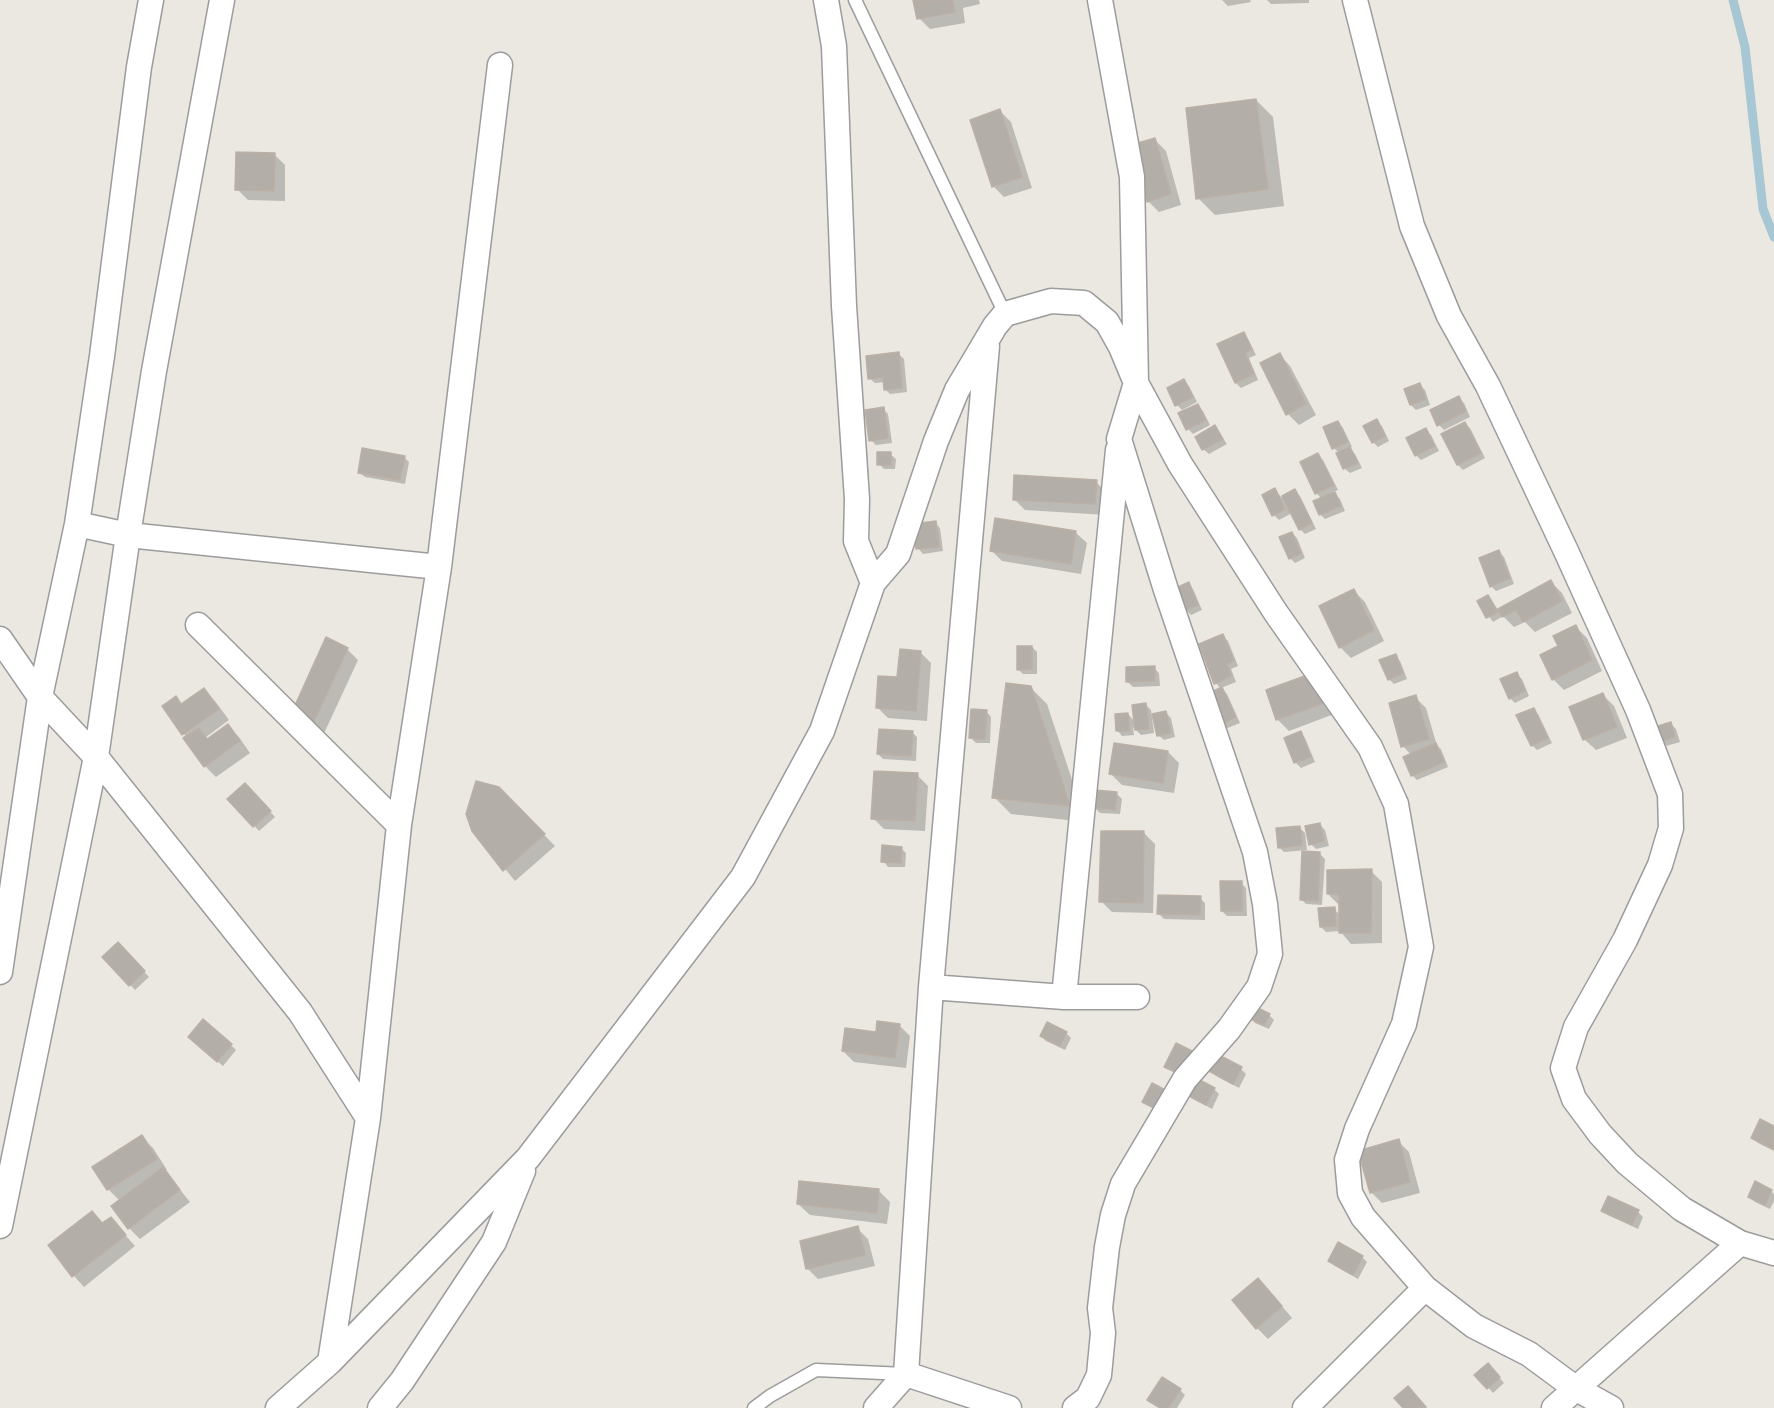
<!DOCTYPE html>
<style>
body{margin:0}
canvas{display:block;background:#ebe8e1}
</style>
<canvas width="1774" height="1408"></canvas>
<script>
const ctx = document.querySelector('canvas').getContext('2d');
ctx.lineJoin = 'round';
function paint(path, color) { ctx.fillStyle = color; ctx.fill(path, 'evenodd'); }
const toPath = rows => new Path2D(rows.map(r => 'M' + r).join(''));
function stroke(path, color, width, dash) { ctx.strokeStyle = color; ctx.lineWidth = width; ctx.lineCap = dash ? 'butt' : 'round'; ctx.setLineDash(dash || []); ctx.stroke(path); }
const shadow = toPath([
 [915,0,979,0,980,4,963,8,965,23,930,29,919,18],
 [1222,0,1250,0,1251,2,1228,6],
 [1267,0,1309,0,1309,3,1271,4],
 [1256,100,1273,117,1284,206,1215,215,1198,198],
 [1000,111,1011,122,1032,188,1004,197,993,186],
 [1155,140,1166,151,1181,205,1159,212,1148,201],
 [274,154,285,165,285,201,248,200,237,189],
 [1243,334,1248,339,1256,355,1249,358,1258,380,1241,388,1236,383,1219,345],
 [899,354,904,359,907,392,890,394,885,389,885,382,875,383,869,378],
 [1279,354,1290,366,1316,415,1299,425,1288,414],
 [1184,381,1189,386,1197,402,1182,410,1177,405],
 [1420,385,1425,390,1430,405,1416,410,1411,405,1406,390],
 [1458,398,1464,403,1470,417,1444,430,1439,425],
 [1198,406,1203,411,1210,425,1193,434,1188,429],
 [883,409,888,414,892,443,876,445,871,440],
 [1376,421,1382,426,1389,441,1378,447,1373,442,1365,427],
 [1338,422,1343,428,1352,447,1349,448,1355,454,1362,468,1350,473,1344,468,1339,453,1334,448],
 [1464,423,1470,428,1485,458,1463,470,1458,465,1443,435],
 [1215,427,1227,444,1209,454,1203,449],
 [1426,430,1431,435,1439,451,1421,460,1416,455],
 [890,454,896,459,895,469,884,469,879,464],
 [1318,455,1323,460,1338,490,1333,492,1340,499,1345,511,1325,519,1320,514,1322,499,1316,493],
 [404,457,409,462,405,484,365,477,359,472],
 [1096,482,1107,493,1106,515,1025,510,1014,499],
 [1275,490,1282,498,1295,491,1300,496,1316,529,1305,534,1300,529,1292,513,1279,520,1274,515],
 [935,523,940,528,943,551,923,554,918,548],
 [1075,532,1087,543,1081,574,1002,561,991,550],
 [1292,533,1297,538,1305,558,1295,563,1290,558],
 [1499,552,1504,557,1514,584,1496,591,1491,586],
 [1551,582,1562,593,1572,613,1535,632,1525,622,1514,627,1503,616,1493,622,1479,602,1488,597,1498,610],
 [1188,584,1193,589,1202,610,1191,615,1186,610,1177,589],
 [1354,591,1365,602,1384,641,1351,658,1340,647],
 [1576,627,1587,638,1602,671,1564,690,1553,679,1560,647],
 [1223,636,1228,641,1238,666,1231,669,1236,682,1221,688,1227,694,1240,723,1225,729,1220,724,1221,689,1216,683],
 [1032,647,1037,652,1037,674,1023,674,1018,669],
 [347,649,358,660,321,740,294,711],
 [920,652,931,663,927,721,888,718,877,707],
 [1395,656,1400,661,1407,679,1394,684,1389,679],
 [1154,668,1159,673,1160,686,1133,687,1127,681],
 [1313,674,1334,714,1289,731,1278,720,1267,691],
 [1516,674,1522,679,1529,696,1515,703,1510,698],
 [1030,687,1047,704,1086,822,1011,814,994,797],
 [204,690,215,701,229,720,206,737,209,739,228,726,239,737,250,753,216,777,205,766,184,734,176,698,183,705],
 [1603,695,1614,706,1627,738,1596,750,1584,739],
 [1415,697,1426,708,1437,746,1441,749,1448,767,1417,780,1412,775,1411,755,1403,746],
 [1146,705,1151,710,1154,733,1141,735,1133,727,1134,735,1122,736,1117,730,1128,714,1135,722],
 [1533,709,1538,714,1552,743,1537,750,1532,745],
 [986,711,991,717,990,743,976,743,971,738],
 [1166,713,1171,718,1175,737,1164,740,1158,735],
 [1671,724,1676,729,1680,742,1666,746,1661,741],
 [912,732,917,737,916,761,883,759,878,754],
 [1300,733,1305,738,1315,762,1301,768,1296,763,1286,739],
 [1168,752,1179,763,1174,793,1122,785,1111,774],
 [917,775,928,786,925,831,884,829,873,818],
 [499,789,555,846,515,881,473,830],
 [250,790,275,817,259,831,230,799],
 [1117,794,1122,799,1120,814,1100,813,1095,808],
 [1319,824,1325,830,1329,846,1316,849,1311,844],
 [1300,828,1305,833,1307,850,1284,852,1279,847],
 [1144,833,1155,844,1153,913,1112,912,1101,901],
 [901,848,906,853,905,867,888,867,883,861],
 [1320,854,1325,859,1322,905,1306,904,1301,899],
 [1371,871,1382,882,1382,943,1351,944,1340,931,1326,932,1321,927,1334,909,1340,915,1339,905,1328,894],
 [1241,883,1246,888,1247,916,1227,916,1222,911],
 [1200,898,1205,903,1205,920,1164,919,1159,914],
 [118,944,149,977,135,990,104,957],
 [1269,1015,1274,1020,1269,1029,1255,1023,1250,1017],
 [899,1025,910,1036,906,1068,854,1062,843,1051],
 [1066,1033,1071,1038,1065,1050,1046,1041,1041,1036],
 [195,1042,231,1045,236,1050,223,1066],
 [1241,1069,1246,1074,1239,1088,1216,1076,1211,1070],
 [1214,1089,1219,1094,1212,1109,1192,1098,1187,1093],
 [1761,1121,1774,1127,1774,1151,1758,1143,1753,1138],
 [142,1137,153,1148,167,1170,165,1171,190,1202,140,1239,129,1228,120,1201,108,1189],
 [1398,1141,1409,1152,1420,1193,1382,1203,1371,1192],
 [878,1190,890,1202,887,1224,810,1215,798,1204],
 [1771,1191,1774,1194,1774,1201,1770,1209,1755,1202,1749,1197],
 [1603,1210,1638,1212,1643,1217,1638,1229,1608,1215],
 [92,1213,104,1224,111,1219,135,1246,84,1287,74,1276],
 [857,1228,868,1239,875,1266,818,1279,807,1268],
 [1362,1257,1367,1262,1358,1279,1335,1266,1330,1261],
 [1269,1291,1292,1318,1268,1339,1257,1328],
 [1493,1370,1504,1383,1493,1393,1477,1375],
 [1180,1390,1185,1395,1177,1408,1159,1408,1149,1400]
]);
const stream = toPath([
 [1733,0,1745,47,1763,209,1774,237]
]);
const building = toPath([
 [913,0,953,0,955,12,917,19,913,0],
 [1256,99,1268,189,1196,199,1186,108,1256,99],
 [1000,109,1022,177,992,187,970,120,1000,109],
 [1155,138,1171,194,1147,202,1131,145,1155,138],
 [236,152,275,153,274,191,235,190,236,152],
 [1244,332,1252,349,1245,353,1254,374,1235,383,1217,344,1244,332],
 [899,352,902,388,884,390,883,377,868,379,866,356,899,352],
 [1280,353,1306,404,1286,415,1260,363,1280,353],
 [1184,379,1193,397,1175,406,1167,388,1184,379],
 [1420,383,1426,399,1410,405,1404,389,1420,383],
 [1459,396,1466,411,1437,426,1430,410,1459,396],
 [1198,404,1206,420,1186,430,1178,413,1198,404],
 [884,407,888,438,869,441,865,410,884,407],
 [1377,419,1385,436,1372,443,1363,426,1377,419],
 [1338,421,1348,442,1332,449,1323,427,1338,421],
 [1465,422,1481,453,1457,465,1441,434,1465,422],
 [1215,425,1223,439,1202,450,1195,437,1215,425],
 [1426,428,1435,446,1415,456,1406,438,1426,428],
 [1350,447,1358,463,1343,469,1336,453,1350,447],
 [362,448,405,456,400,480,358,473,362,448],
 [877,452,891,452,891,465,877,465,877,452],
 [1318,453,1334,485,1315,494,1300,462,1318,453],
 [1014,475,1097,480,1095,504,1013,500,1014,475],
 [1275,488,1285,509,1272,516,1262,495,1275,488],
 [1295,489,1312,523,1299,530,1282,496,1295,489],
 [1335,492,1341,506,1319,515,1313,501,1335,492],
 [995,518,1076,531,1071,564,990,551,995,518],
 [936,521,939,547,916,549,913,524,936,521],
 [1292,532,1301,553,1289,559,1279,537,1292,532],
 [1499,550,1510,578,1490,587,1479,558,1499,550],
 [1551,580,1562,601,1523,622,1516,610,1502,617,1498,609,1551,580],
 [1189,582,1198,605,1185,610,1176,588,1189,582],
 [1354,589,1374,630,1339,648,1319,606,1354,589],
 [1488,595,1498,612,1486,618,1477,601,1488,595],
 [1576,625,1592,660,1552,680,1540,655,1558,646,1553,636,1576,625],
 [1223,634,1234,661,1227,664,1231,676,1214,684,1199,644,1223,634],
 [326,637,348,648,310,730,292,712,326,637],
 [1017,646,1032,646,1032,669,1017,670,1017,646],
 [900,649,921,651,916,711,876,708,878,676,897,677,900,649],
 [1396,654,1403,673,1388,680,1379,660,1396,654],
 [1155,666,1155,681,1126,682,1126,667,1155,666],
 [1517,672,1525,691,1509,699,1500,679,1517,672],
 [1313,673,1324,703,1276,720,1266,690,1313,673],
 [1006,683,1031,686,1070,806,992,798,1006,683],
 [1222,687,1236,717,1219,725,1205,695,1222,687],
 [204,688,219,709,182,735,162,706,176,696,181,704,204,688],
 [1603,693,1617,727,1583,740,1569,707,1603,693],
 [1416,695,1429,739,1401,747,1389,703,1416,695],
 [1146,703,1149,729,1135,730,1132,705,1146,703],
 [1534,708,1548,738,1531,746,1516,715,1534,708],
 [971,709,987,710,985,739,969,738,971,709],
 [1166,711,1171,733,1157,736,1152,714,1166,711],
 [1128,713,1129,731,1116,731,1115,714,1128,713],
 [1671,722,1675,737,1659,742,1655,727,1671,722],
 [228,724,240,741,204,767,183,738,199,728,207,739,228,724],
 [879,729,913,731,911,756,877,754,879,729],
 [1301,731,1311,757,1294,763,1284,738,1301,731],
 [1114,743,1168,751,1163,783,1109,774,1114,743],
 [1436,743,1444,762,1411,776,1403,757,1436,743],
 [874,771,918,773,915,821,871,819,874,771],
 [476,781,499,787,545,834,503,871,472,831,466,814,476,781],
 [245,783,271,811,253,827,227,799,245,783],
 [1095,790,1117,792,1115,810,1093,808,1095,790],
 [1320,823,1324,841,1309,845,1305,826,1320,823],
 [1300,826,1302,845,1278,848,1276,828,1300,826],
 [1101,831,1144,831,1143,903,1099,902,1101,831],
 [882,845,902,847,901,863,881,862,882,845],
 [1302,851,1320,852,1318,901,1300,900,1302,851],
 [1372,869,1371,933,1339,933,1339,894,1327,894,1327,870,1372,869],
 [1220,881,1242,881,1242,911,1221,911,1220,881],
 [1158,895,1201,896,1200,915,1157,914,1158,895],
 [1335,907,1336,926,1320,927,1318,908,1335,907],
 [118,942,145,971,129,986,102,957,118,942],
 [1254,1006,1270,1014,1264,1025,1248,1018,1254,1006],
 [203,1019,232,1044,217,1062,188,1037,203,1019],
 [877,1021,900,1024,895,1058,842,1051,845,1028,876,1032,877,1021],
 [1047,1022,1067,1032,1060,1046,1040,1036,1047,1022],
 [1176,1043,1192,1051,1180,1074,1164,1067,1176,1043],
 [1217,1054,1242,1067,1233,1084,1209,1071,1217,1054],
 [1194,1077,1215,1088,1206,1105,1185,1094,1194,1077],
 [1152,1083,1173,1094,1164,1113,1142,1102,1152,1083],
 [1760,1119,1774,1126,1773,1149,1751,1138,1760,1119],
 [142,1135,157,1159,107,1190,92,1167,142,1135],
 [1399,1139,1410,1182,1370,1193,1358,1151,1399,1139],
 [163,1167,180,1190,128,1229,111,1206,163,1167],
 [799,1181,879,1189,877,1213,797,1204,799,1181],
 [1755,1181,1772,1190,1765,1205,1748,1197,1755,1181],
 [1608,1196,1639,1210,1632,1225,1601,1211,1608,1196],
 [92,1211,102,1223,111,1217,126,1235,72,1277,48,1245,92,1211],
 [858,1226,865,1255,806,1269,800,1241,858,1226],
 [1338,1242,1363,1256,1353,1275,1328,1261,1338,1242],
 [1258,1278,1282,1306,1256,1329,1232,1300,1258,1278],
 [1488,1363,1500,1377,1487,1389,1474,1375,1488,1363],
 [1162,1377,1181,1389,1168,1408,1160,1408,1147,1400,1162,1377],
 [1408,1386,1426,1407,1425,1408,1403,1408,1394,1398,1408,1386]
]);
const lane = toPath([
 [855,0,1005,314],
 [754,1408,770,1396,816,1370,905,1374]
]);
const street = toPath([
 [826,0,834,46,844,306,857,499,856,541,873,583,898,554,936,441,957,390,995,326,1005,314,1051,301,1084,303,1107,322,1121,347,1136,383,1180,464,1276,613,1370,747,1396,804,1421,947,1404,1024,1357,1129,1347,1160,1350,1193,1363,1217,1425,1288,1474,1326,1529,1354,1575,1388,1611,1408],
 [1355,0,1412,226,1449,316,1488,386,1566,551,1638,710,1670,794,1671,828,1660,865,1625,940,1576,1027,1563,1068,1574,1099,1600,1134,1627,1163,1682,1209,1740,1243,1774,1253],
 [77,524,128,535,439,567],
 [198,625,399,825],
 [0,639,40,697,96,757,300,1012,368,1118,330,1362],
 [0,972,40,697,77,524,102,356,139,67,151,0],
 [931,987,1064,997,1137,997],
 [1064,997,1118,450],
 [368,1118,399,825,439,567,500,65],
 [0,1226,96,757,128,535,154,371,222,0],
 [906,1374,931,987,987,346],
 [278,1408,330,1362,528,1158,743,877,822,731,873,583],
 [380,1408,402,1381,494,1242,523,1171],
 [876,1408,906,1374,1009,1408],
 [1075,1408,1088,1398,1099,1375,1103,1333,1100,1308,1107,1247,1113,1215,1123,1184,1185,1079,1229,1029,1259,987,1270,954,1265,904,1255,852,1166,590,1119,439,1136,383,1132,177,1100,0],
 [1305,1408,1425,1288],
 [1554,1408,1740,1243]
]);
paint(shadow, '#0003');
stroke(stream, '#a7c7d4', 9);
paint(building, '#b4aea8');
stroke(building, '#bbb0a6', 1.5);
stroke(lane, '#9c9c9c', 15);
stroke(street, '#9c9c9c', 27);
stroke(lane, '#fff', 12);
stroke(street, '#fff', 24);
</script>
